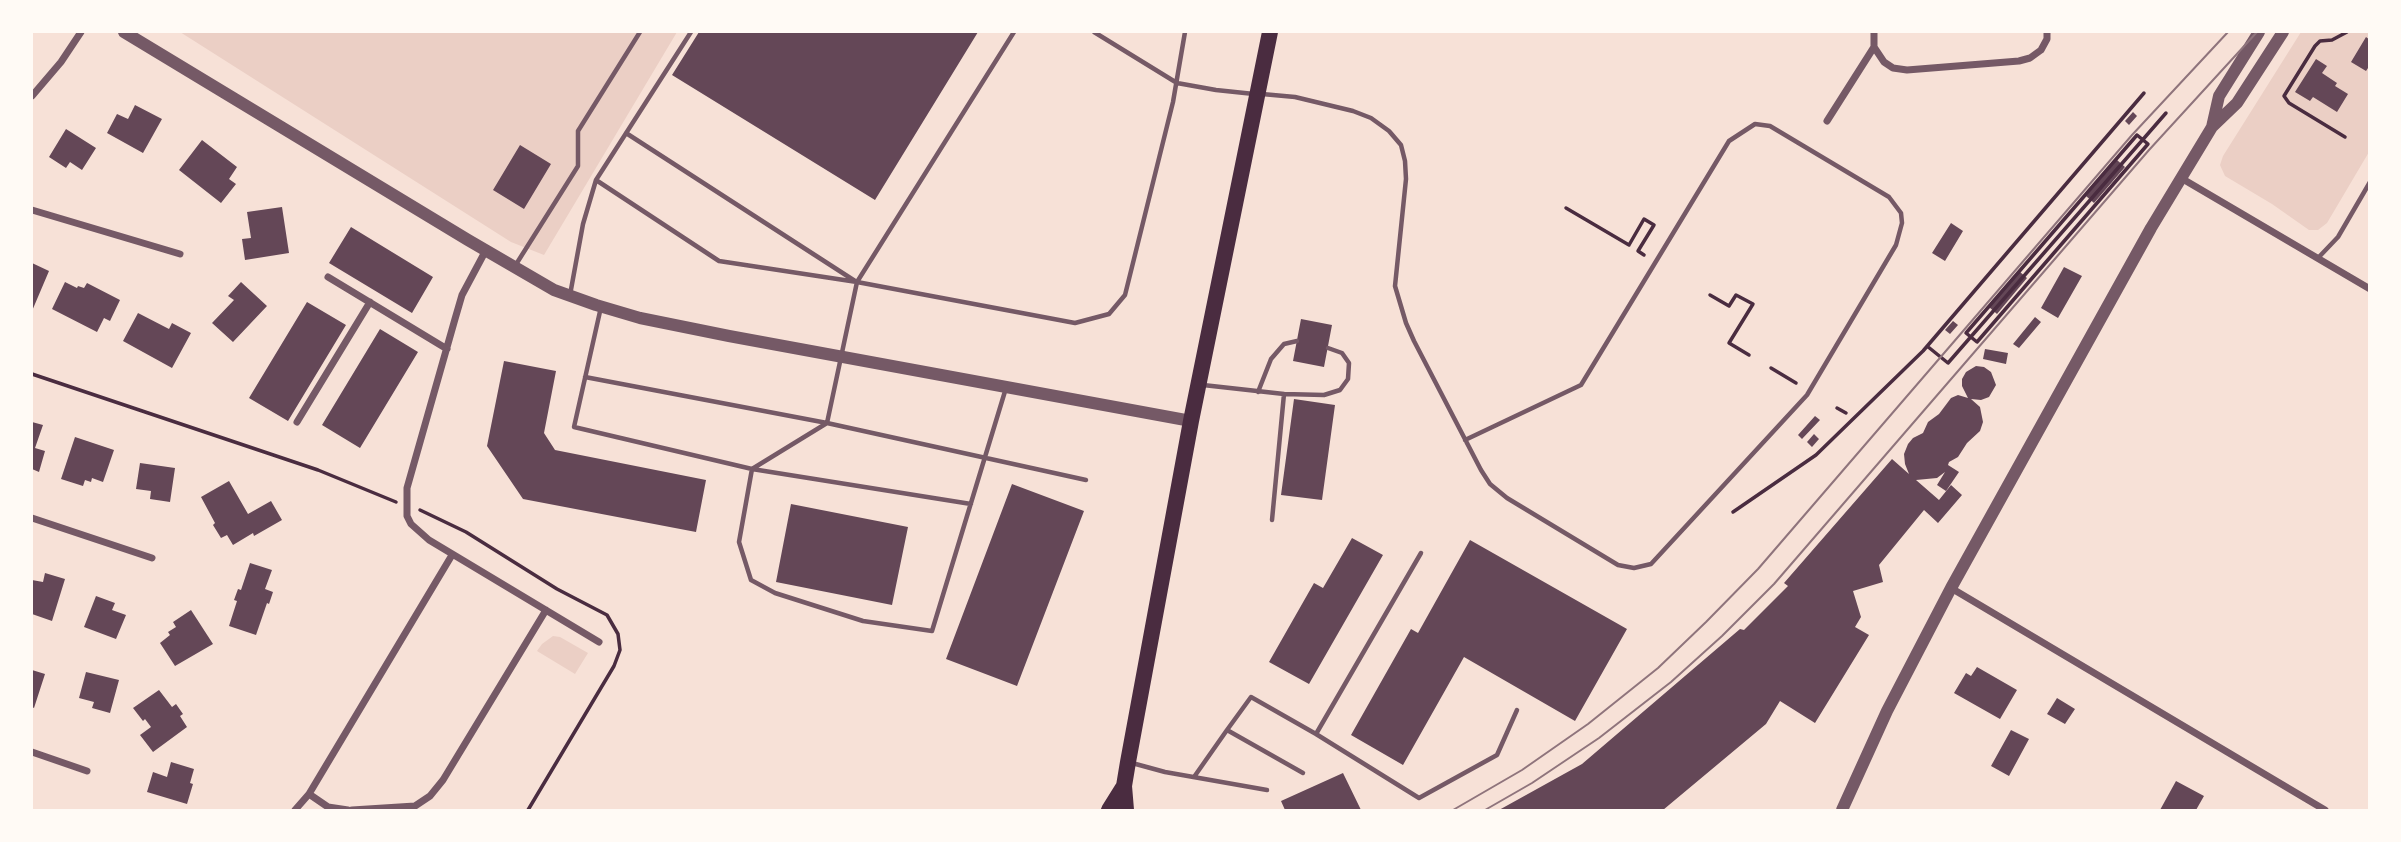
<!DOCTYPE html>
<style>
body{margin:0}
#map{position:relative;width:2401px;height:842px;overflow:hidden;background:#f7e1d7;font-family:"Asap Condensed",sans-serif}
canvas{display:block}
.frame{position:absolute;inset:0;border:33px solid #fffaf5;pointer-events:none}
</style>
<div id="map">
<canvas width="2401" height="842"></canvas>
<div class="frame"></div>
</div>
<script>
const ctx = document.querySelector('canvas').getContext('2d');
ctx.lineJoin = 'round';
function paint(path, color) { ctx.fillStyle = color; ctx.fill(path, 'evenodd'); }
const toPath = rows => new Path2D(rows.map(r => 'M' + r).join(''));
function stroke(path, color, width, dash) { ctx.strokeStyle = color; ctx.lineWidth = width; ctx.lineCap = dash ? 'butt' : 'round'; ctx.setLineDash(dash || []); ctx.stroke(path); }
const green = toPath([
 [180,32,677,32,544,255,511,242],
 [2301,32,2369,32,2369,152,2327,223,2318,230,2309,230,2272,204,2225,176,2220,165,2223,156],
 [553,636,560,637,588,653,575,674,537,651,542,644]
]);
const building = toPath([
 [699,32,978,32,875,200,672,75],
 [2366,37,2370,40,2370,65,2366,71,2351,62],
 [2316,59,2327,66,2322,73,2337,83,2335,86,2348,94,2337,112,2313,97,2310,101,2295,92],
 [135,105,162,119,143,153,107,133,117,114,128,119],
 [2133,112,2137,116,2129,125,2125,121],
 [66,129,96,148,82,170,70,162,66,168,49,157],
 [202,140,237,167,229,179,236,184,221,203,179,170],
 [520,145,551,164,524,209,493,190],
 [2117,160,2125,167,2094,203,2086,196],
 [282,207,289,253,245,260,242,239,251,238,247,212],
 [1951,223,1963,231,1945,261,1932,253],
 [351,227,433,277,412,313,329,263],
 [32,263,49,271,32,311],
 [2064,267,2082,276,2058,318,2041,308],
 [2020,272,2027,278,1997,314,1989,307],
 [65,282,77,288,78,286,84,288,87,283,120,300,110,321,104,318,97,332,52,309],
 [241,282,267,306,233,342,212,323,234,300,228,296],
 [307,302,346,325,288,421,249,398],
 [138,313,169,329,172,323,191,333,172,368,123,341],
 [2035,317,2041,322,2019,348,2013,344],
 [1301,319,1332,325,1324,367,1293,361],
 [1953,321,1958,325,1950,334,1945,330],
 [380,329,418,352,360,448,322,425],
 [1985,349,2008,353,2006,364,1983,359],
 [504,361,556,371,544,433,555,450,706,480,696,532,523,499,487,446],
 [1976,366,1984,367,1991,372,1996,385,1989,397,1981,400,1971,399,1980,407,1983,422,1980,431,1967,443,1958,457,1949,462,1948,465,1959,472,1946,491,1937,485,1945,472,1937,478,1916,480,1939,500,1951,485,1962,495,1938,523,1924,510,1879,565,1883,582,1853,591,1861,617,1855,627,1869,635,1815,723,1780,701,1766,724,1663,810,1499,810,1582,764,1740,629,1744,630,1788,586,1784,583,1892,459,1909,474,1905,464,1904,454,1908,444,1913,438,1923,433,1928,422,1939,414,1951,398,1958,395,1968,398,1962,386,1962,379,1966,372],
 [1294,399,1335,405,1322,500,1281,495],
 [1815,416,1820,420,1802,439,1798,435],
 [32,422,43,425,35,448,45,451,39,472,32,469],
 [1814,434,1819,439,1812,447,1807,442],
 [75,437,114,450,103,482,92,478,91,482,85,480,83,486,61,479],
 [140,463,175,468,170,502,150,499,151,491,136,489],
 [229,481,248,514,271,501,282,520,254,536,253,533,233,545,227,535,221,538,213,525,215,523,201,497],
 [1012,484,1084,511,1017,686,946,659],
 [791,504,908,527,892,605,776,582],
 [1352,538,1383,555,1309,684,1269,662,1314,583,1323,588],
 [1470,540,1627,629,1575,721,1464,657,1403,765,1351,735,1411,629,1418,633],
 [250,563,272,570,265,589,273,592,269,604,267,603,256,635,229,626,237,601,234,600,238,589,241,590],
 [45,573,65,579,52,621,32,614,32,580,43,582],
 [96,596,115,603,112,610,126,615,116,639,84,627],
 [191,610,213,644,175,666,160,643,170,635,168,632,176,627,173,622],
 [1977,667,2017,690,2000,719,1954,693,1966,673,1971,676],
 [32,670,45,674,34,708,32,707],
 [86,672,119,680,110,713,92,708,94,702,79,698],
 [159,690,172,707,176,704,183,714,180,716,187,727,153,752,140,735,151,727,145,719,143,721,133,708],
 [2057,698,2075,709,2065,724,2047,714],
 [2011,730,2029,739,2009,776,1991,766],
 [171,762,194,769,190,783,193,784,187,804,147,792,153,772,167,777],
 [1343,773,1361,810,1285,810,1281,801],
 [2176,781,2204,796,2196,810,2160,810]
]);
const path = toPath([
 [2137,135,2148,144,1977,342,1966,333,2137,135],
 [2345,137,2289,103,2284,96,2315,46,2320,41,2332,40,2347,32],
 [1566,208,1629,245,1644,219,1654,225,1638,251,1644,255],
 [1710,295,1729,306,1736,295,1753,304,1729,343,1749,355],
 [1927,346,1948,363,2166,113],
 [1771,368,1796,383],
 [32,374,318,470,396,502],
 [1837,408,1846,413],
 [420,510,466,532,557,589,607,615,618,634,620,650,614,666,528,810],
 [1733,512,1816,455,1923,351,2144,93]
]);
const service = toPath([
 [1094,32,1177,83,1216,90,1254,94],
 [1262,94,1295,97,1353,111,1371,118,1389,131,1401,145,1405,161,1406,179,1395,286,1406,323,1414,341,1481,470,1490,484,1507,498,1618,565,1634,568,1651,564,1807,395,1896,245,1902,223,1901,213,1889,197,1770,126,1755,124,1729,141,1581,385,1465,440],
 [626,133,855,281],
 [596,180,719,261,857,282,1075,323,1109,314,1125,295,1173,102,1185,32],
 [2318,258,2338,237,2370,182],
 [515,266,578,166,578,131,640,32],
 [570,295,583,224,596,180,691,32],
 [601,307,574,427,752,469,971,504],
 [585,377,827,423,1086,480],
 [1203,385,1284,394,1272,520],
 [1006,388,932,631,863,621,775,593,751,580,739,542,752,469,827,423,857,282,1014,32],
 [1258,392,1271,359,1284,344,1297,341],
 [1284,394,1324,395,1340,390,1348,379,1349,363,1342,353,1328,348],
 [1316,734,1421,553],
 [1132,763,1165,772,1267,790],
 [1303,773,1227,730,1251,697,1316,734,1419,798,1497,755,1517,710],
 [1194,777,1227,730]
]);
const minor = toPath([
 [1874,47,1884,62,1893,68,1907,70,2019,61,2030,58,2041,50,2047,39,2047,32],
 [32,96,61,62,81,32],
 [1827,121,1874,47,1874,32],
 [2181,178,2370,289],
 [32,210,180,254],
 [486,250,462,295,455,319,407,488,407,516,411,524,429,540,599,642],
 [328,277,447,349],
 [297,422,370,302],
 [32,518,152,558],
 [1951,588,2325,810],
 [32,752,87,771],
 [309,794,328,807,348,810],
 [295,810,309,794,452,555],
 [352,810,415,806,430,796,443,780,546,610]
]);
const tertiary = toPath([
 [124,32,468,240,554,290,596,305,640,318,729,336,1191,421],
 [2212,127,2219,96,2259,32],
 [1842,810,1887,711,1951,588,2151,228,2212,127,2237,103,2283,32]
]);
const primary = toPath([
 [1109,810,1124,786],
 [1126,810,1124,786,1128,762,1191,421,1270,32]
]);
const tram = toPath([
 [1453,810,1522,770,1588,724,1658,668,1706,622,1758,569,2132,135,2228,32],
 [1485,810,1532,783,1599,738,1671,682,1722,636,1774,584,2149,150,2257,32]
]);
paint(green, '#ebcfc5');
paint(building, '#644757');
stroke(path, '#4a2c40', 3.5);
stroke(service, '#755966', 4.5);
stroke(minor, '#755966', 7);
stroke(tertiary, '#755966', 12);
stroke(primary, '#4a2c40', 16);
stroke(tram, '#8f747c', 2);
</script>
